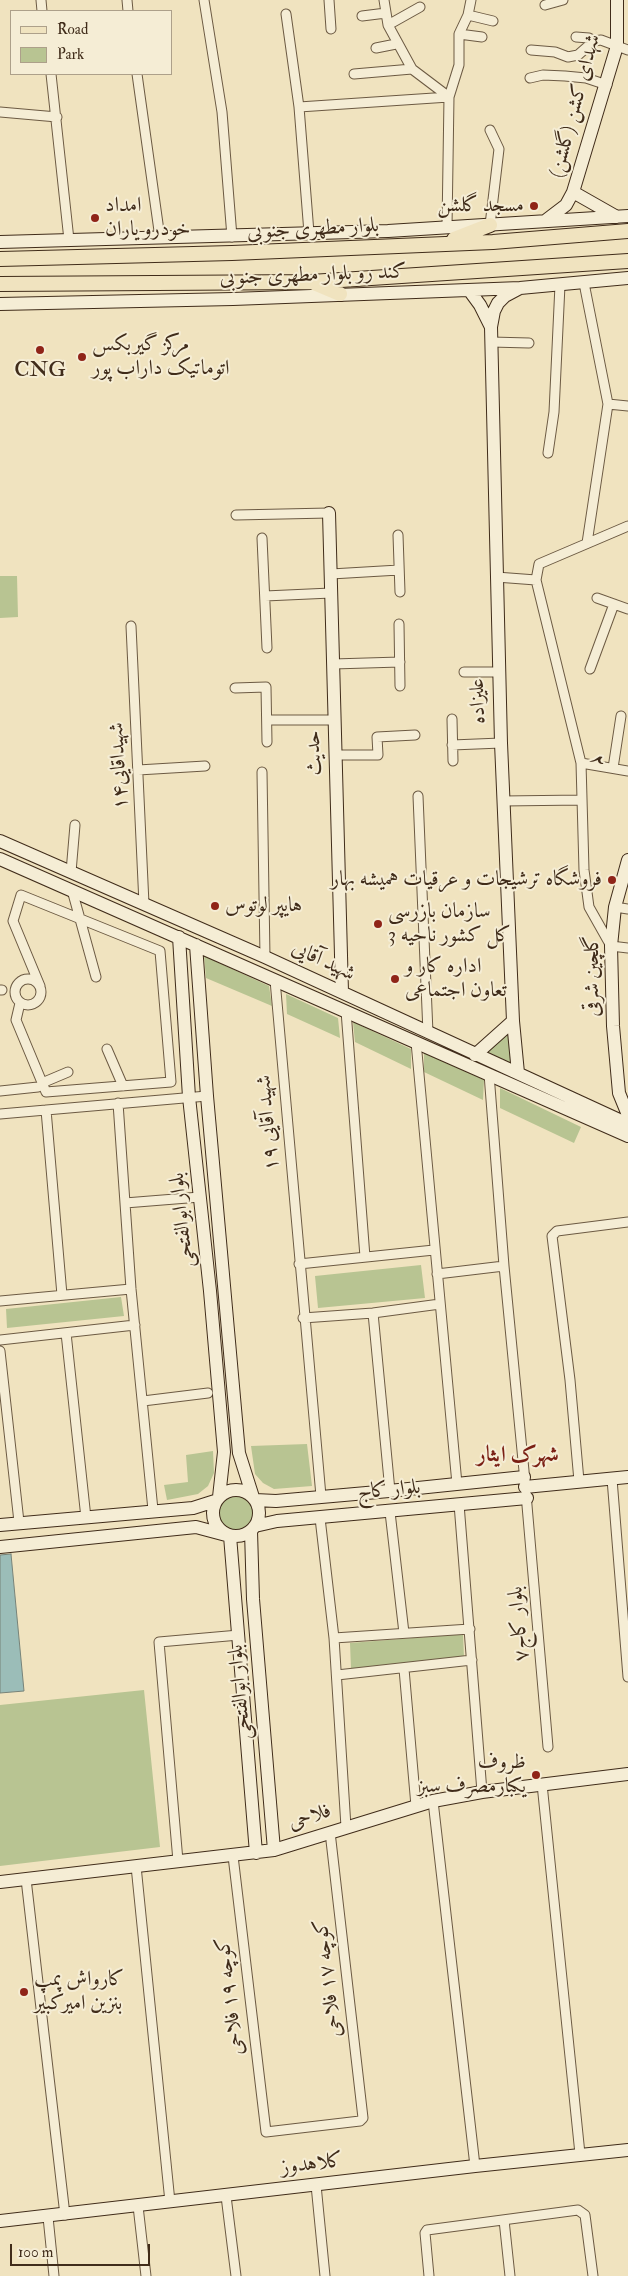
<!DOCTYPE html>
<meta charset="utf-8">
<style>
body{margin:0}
#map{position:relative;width:628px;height:2276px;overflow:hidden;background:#f0e3bf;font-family:"IM FELL Double Pica",serif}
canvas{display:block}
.legend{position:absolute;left:10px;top:10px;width:162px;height:65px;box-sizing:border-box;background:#f5edd5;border:1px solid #ada08a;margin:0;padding:6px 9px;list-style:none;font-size:15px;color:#402c1a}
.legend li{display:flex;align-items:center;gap:10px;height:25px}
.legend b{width:25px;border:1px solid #ada08a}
.scale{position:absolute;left:10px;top:2244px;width:140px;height:22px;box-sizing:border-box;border:2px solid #402c1a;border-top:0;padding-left:6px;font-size:15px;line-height:18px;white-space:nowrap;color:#402c1a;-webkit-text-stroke:4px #f5edd5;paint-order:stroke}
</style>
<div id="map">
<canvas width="628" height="2276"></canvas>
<ul class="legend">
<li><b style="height:6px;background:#f0e3bf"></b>Road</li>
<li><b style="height:14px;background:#b8c492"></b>Park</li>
</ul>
<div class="scale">100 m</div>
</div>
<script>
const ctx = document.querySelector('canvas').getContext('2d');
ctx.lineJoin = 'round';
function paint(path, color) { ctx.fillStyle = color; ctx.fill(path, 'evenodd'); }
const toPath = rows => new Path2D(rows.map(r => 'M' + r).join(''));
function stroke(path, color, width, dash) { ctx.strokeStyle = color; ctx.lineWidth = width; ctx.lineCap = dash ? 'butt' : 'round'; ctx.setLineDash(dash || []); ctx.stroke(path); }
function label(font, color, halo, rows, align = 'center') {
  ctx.font = font + ' "IM FELL Double Pica",Amiri,serif'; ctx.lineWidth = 4; ctx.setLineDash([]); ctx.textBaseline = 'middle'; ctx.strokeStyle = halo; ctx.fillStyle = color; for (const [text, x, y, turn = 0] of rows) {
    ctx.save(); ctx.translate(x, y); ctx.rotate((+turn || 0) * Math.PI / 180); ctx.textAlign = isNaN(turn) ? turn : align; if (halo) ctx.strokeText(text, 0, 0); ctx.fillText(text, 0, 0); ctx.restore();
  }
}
const green = toPath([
 [0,576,17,576,18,617,0,618],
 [204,956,269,986,272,1006,206,978],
 [286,994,338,1018,340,1038,287,1014],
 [353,1022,411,1049,411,1069,355,1042],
 [510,1029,511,1065,484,1054],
 [424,1053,484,1080,483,1100,424,1072],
 [500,1088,581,1127,574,1143,500,1108],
 [421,1265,425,1298,318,1308,315,1276],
 [121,1297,124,1316,7,1328,6,1309],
 [307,1444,312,1486,274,1489,263,1483,255,1474,251,1446],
 [213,1451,214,1473,208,1486,198,1494,167,1500,164,1485,188,1482,186,1455],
 '218 1513a18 18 0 1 1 36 0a18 18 0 1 1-36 0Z',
 [463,1634,464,1657,351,1669,350,1643],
 [144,1690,160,1847,0,1866,0,1705]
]);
const water = toPath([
 [11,1554,24,1691,0,1693,0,1555,11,1554]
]);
const street = toPath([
 [41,0,42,11],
 [127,0,128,11],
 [204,0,222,112,232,237],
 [329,0,331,29],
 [384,0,388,25,412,69,449,97],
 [545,5,563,0],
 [286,14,299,107,309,233],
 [468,15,493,21],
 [362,16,386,13],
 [388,25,420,7],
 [459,34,482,37],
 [576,37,589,38,594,41],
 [376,48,396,44],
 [531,50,555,52,568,57,578,55,594,41,601,40,628,50],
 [51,74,69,240],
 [137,74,160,238],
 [354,74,412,69],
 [530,78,543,75,565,76,586,78,607,85],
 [299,107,449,97],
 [0,112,57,117],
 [490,130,499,149,490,225],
 [447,227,449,97,459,65,459,34,468,15,471,0],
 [584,283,608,404,587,543],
 [491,342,529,343],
 [608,404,628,406],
 [548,453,554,412,560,285],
 [236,515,329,513],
 [628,526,539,564,536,580,581,763,584,870,589,907,611,946,628,948],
 [398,535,400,592],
 [262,538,267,648],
 [331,574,399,570],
 [496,577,536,580],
 [265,596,331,593],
 [597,598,628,609],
 [399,624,400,686],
 [131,626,144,904],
 [333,664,400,662],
 [590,669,614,604],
 [464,672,498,672],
 [235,688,266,687,267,742],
 [452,719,453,761],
 [267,720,334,720],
 [452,745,501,743],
 [335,755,378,755,377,737,415,735],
 [581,763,628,771],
 [613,768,621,716],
 [138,770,205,766],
 [262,772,265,957],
 [418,796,428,1033],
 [503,801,582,800],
 [71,872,75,825],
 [72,890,96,977],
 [615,907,628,909],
 '15 992a13 13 0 1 1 26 0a13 13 0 1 1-26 0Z',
 [275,980,321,1496],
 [0,990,2,990],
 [20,1003,16,1020,46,1092,171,1082,160,951,21,895,13,921,40,986],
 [346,1011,365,1257],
 [416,1042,457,1484],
 [107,1049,123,1086],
 [489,1074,504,1266,525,1481],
 [42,1083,68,1072],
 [0,1091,38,1087],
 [118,1103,131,1289,153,1510],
 [46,1110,62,1295],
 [0,1114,207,1096],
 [125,1203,200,1197],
 [299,1264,434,1250],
 [437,1274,504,1266],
 [0,1301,131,1289],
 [373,1313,390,1491],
 [303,1318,373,1313,440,1304],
 [66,1333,86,1518],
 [0,1340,135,1325],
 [0,1351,19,1522],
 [143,1401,208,1393],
 [612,1479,628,1677],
 [579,1481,570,1380,552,1236,557,1231,628,1222],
 [526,1494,548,1747],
 [459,1504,482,1792],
 [390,1512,404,1633],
 [320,1518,334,1638,346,1827],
 [334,1638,470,1629],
 [404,1669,416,1806],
 [337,1675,472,1660],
 [542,1784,580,2154],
 [433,1801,475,2166],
 [233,1856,266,2132,360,2121,363,2118,330,1832],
 [178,1861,159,1642,239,1635],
 [136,1866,170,2202],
 [26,1879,65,2215],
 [316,2185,325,2276],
 [226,2196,236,2276],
 [138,2206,146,2276],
 [48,2217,54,2276],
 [504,2220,510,2276],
 [429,2276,425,2233,427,2230,578,2210,585,2215,593,2276]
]);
const secondary = toPath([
 [573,192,617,217],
 [545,221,566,205,573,192,617,46,617,0],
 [0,242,388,231,628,216],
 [469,290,480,305,491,327],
 [0,304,233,299,520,288,628,278],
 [329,513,342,992],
 [0,841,265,957,628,1124],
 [0,859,628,1136],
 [628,860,615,907,611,946,613,1026,619,1093,628,1115],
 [179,937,189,1097,210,1291,224,1452,219,1497],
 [196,945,207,1096,239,1453,253,1497],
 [475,1055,513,1021],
 [518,1073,513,1021,501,743,491,327,494,311,498,303,505,296,520,288],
 [525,1487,628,1477],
 '213 1513a23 23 0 1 1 46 0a23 23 0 1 1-46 0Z',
 [255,1500,276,1501,389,1491,524,1477],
 [0,1525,193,1508,215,1501],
 [255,1526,277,1521,527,1498],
 [251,1531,253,1599,274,1850],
 [230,1536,256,1853],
 [0,1547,196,1527,226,1535],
 [0,1882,274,1850,433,1801,482,1792,628,1774],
 [0,2221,475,2166,628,2150]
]);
const primary = toPath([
 [454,239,490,225],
 [0,259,232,253,493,242,628,231],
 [314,283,340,294],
 [0,284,311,282,628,261]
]);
const markers = [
 [534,206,5,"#8f2418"],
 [95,218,5,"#8f2418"],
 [40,350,5,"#8f2418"],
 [82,357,5,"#8f2418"],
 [612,880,5,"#8f2418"],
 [215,906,5,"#8f2418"],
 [378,924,5,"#8f2418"],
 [395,979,5,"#8f2418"],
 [536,1775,5,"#8f2418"],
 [24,1992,5,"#8f2418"]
];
const streetNames = [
 ["شهدای کشن (گلشن)",576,106,-75],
 ["بلوار مطهری جنوبی",313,230,-3],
 ["کند رو بلوار مطهری جنوبی",313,276,-2],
 ["علیزاده",479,701,-92],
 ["حدیث",315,753,-92],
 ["۲",596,761,82],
 ["شهیداقایی۱۴",120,766,-93],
 ["شهید آقایی",323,962,25],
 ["گلچین شرقی",593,976,-90],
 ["شهید آقایی ۱۹",269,1123,-95],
 ["بلوار ابوالفتحی",183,1220,-96],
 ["بلوار کاج",389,1491,-5],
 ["بلوار کاج۷",520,1624,-95],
 ["بلوار ابوالفتحی",241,1692,-95],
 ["فلاحی",310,1818,-18],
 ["کوچه ۱۷ فلاحی",329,1978,-97],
 ["کوچه ۱۹ فلاحی",231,1996,-97],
 ["کلاهدوز",312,2165,-7]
];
const poiNames = [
 ["امداد",105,206],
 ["خودرو یاران",105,230],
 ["مسجد گلشن",524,206,"right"],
 ["مرکز گیربکس",92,345],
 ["اتوماتیک داراب پور",92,369],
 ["CNG",40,371,"center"],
 ["فروشگاه ترشیجات و عرقیات همیشه بهار",602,880,"right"],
 ["هایپر لوتوس",225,906],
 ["سازمان بازرسی",388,912],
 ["کل کشور ناحیه 3",388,936],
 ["اداره کار و",405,967],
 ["تعاون اجتماعی",405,991],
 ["ظروف",526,1763,"right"],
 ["یکبارمصرف سبز",526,1787,"right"],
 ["کارواش پمپ",34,1980],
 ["بنزین امیرکبیر",34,2004]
];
const neighbourhoodNames = [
 ["شهرک ایثار",518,1456]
];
paint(green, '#b8c492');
paint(water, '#9bbdb8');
stroke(water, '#778379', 1);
stroke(street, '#6c5a43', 11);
stroke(secondary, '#402c1a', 14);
stroke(primary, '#402c1a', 16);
stroke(street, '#f5edd5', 9);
stroke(secondary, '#f5edd5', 12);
stroke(primary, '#f0e3bf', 14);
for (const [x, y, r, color] of markers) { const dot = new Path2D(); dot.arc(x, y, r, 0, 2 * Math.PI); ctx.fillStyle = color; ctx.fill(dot); stroke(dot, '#f5edd5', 2); }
label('21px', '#402c1a', '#f5edd5', streetNames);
label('21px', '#402c1a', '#f5edd5', poiNames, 'left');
label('bold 22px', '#7a1f14', '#f5edd5', neighbourhoodNames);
</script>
